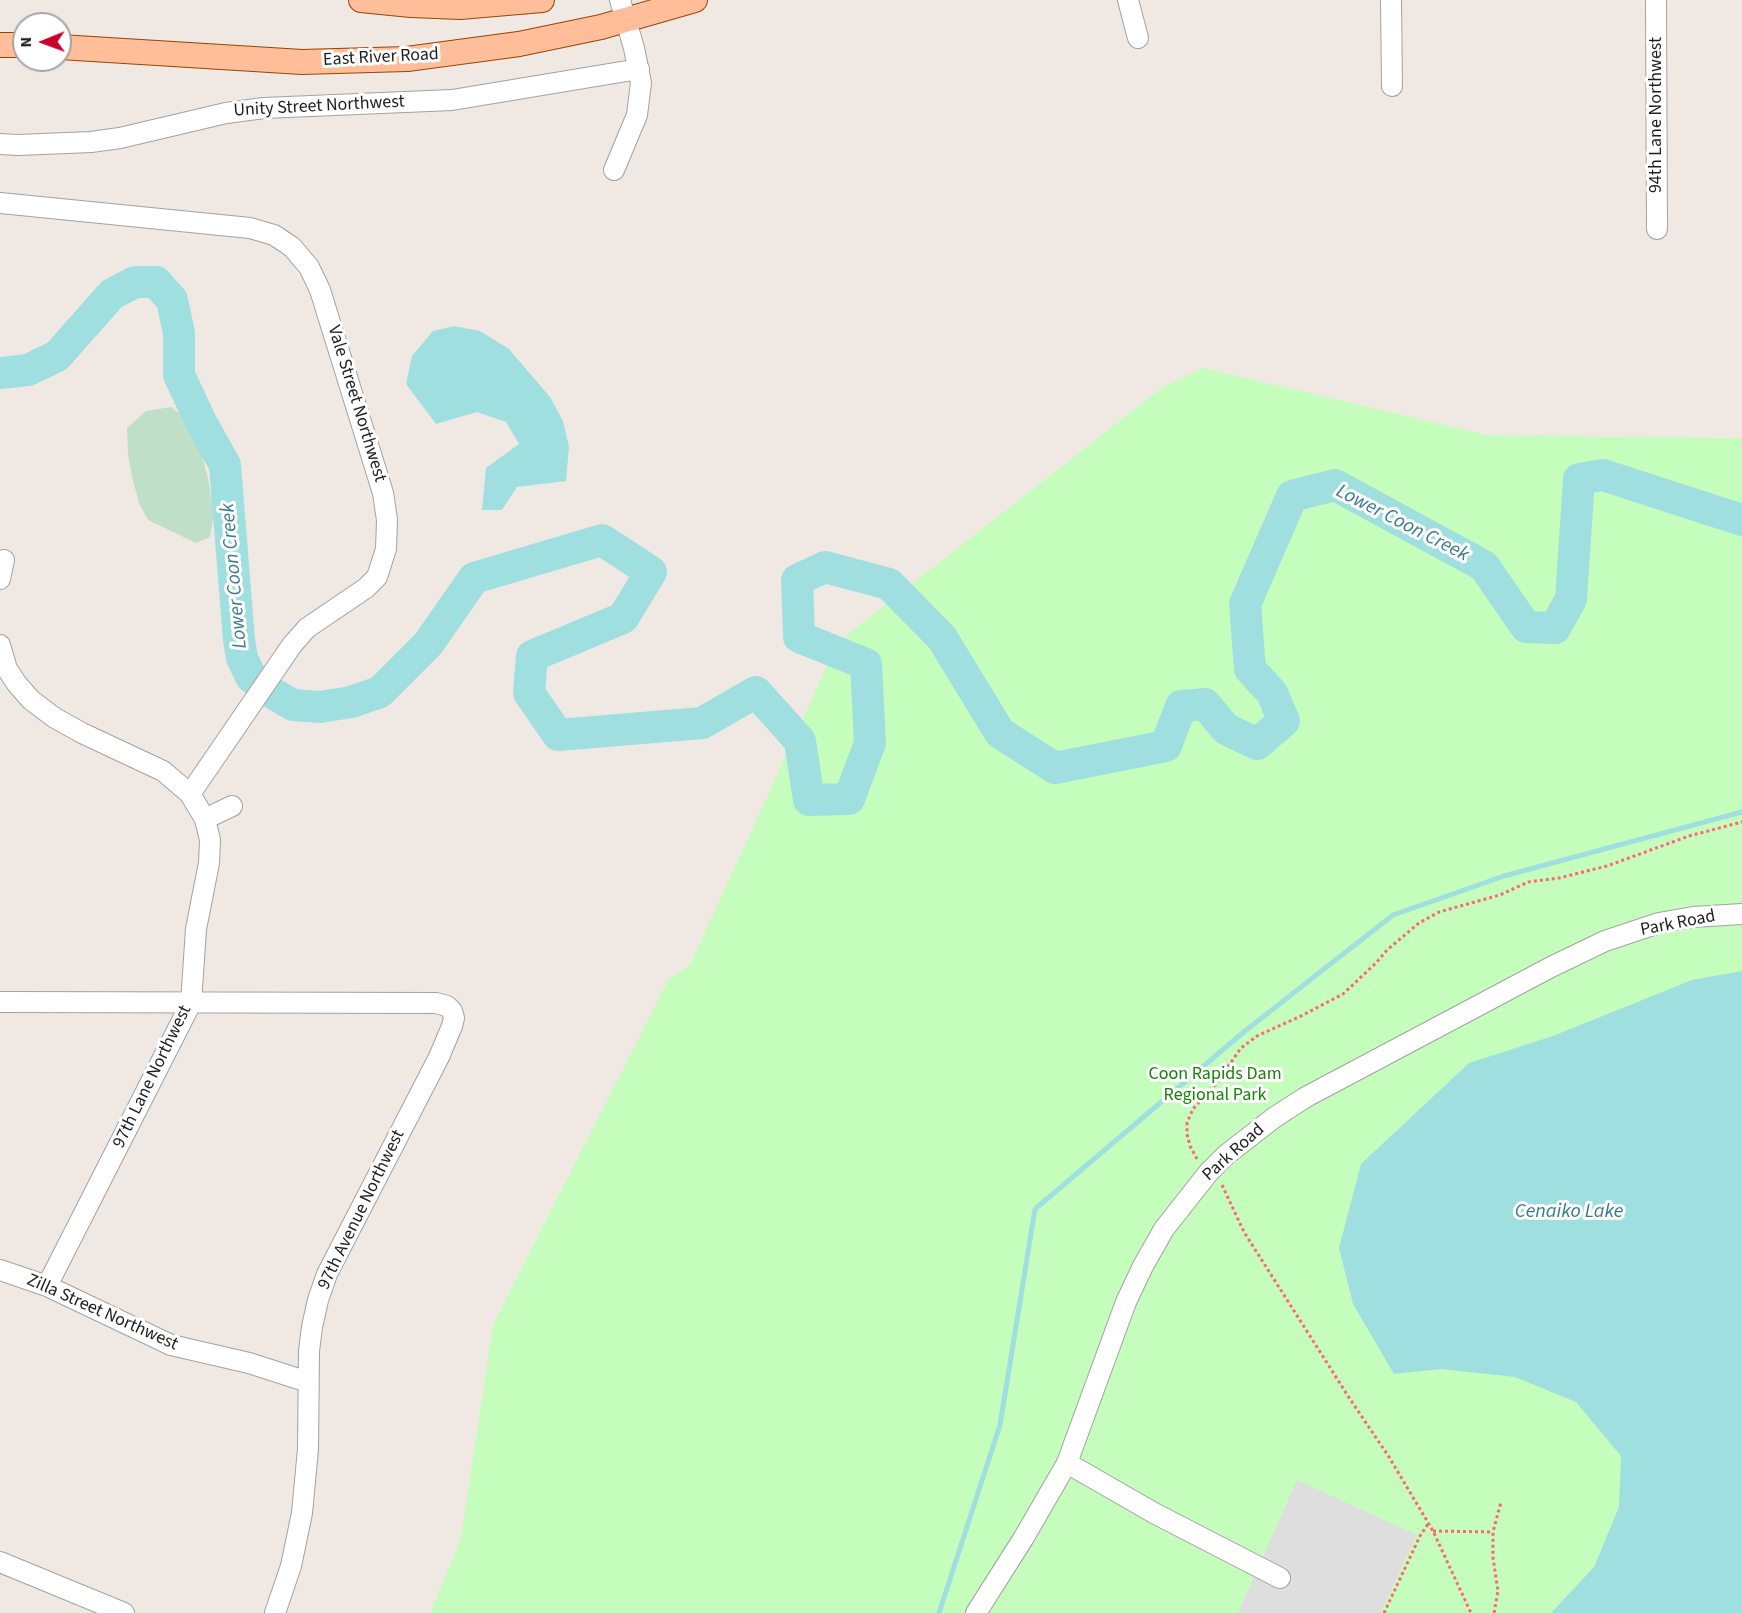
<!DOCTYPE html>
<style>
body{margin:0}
#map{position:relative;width:1742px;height:1613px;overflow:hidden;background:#f0e9e3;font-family:"Source Sans 3",sans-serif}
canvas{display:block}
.north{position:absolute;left:12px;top:12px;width:60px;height:60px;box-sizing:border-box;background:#fff;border:2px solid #a5a5a5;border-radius:50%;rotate:269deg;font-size:16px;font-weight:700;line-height:24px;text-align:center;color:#1e1e1e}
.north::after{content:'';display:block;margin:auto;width:21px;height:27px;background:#cc002b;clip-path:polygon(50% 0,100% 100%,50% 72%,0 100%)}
</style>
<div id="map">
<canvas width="1742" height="1613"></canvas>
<div class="north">N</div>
</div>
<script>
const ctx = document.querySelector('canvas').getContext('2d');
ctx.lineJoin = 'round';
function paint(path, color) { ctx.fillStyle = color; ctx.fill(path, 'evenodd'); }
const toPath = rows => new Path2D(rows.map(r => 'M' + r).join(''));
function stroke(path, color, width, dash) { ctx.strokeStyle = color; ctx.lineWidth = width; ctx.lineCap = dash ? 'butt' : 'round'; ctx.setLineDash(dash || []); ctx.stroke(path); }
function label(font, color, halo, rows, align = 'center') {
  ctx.font = font + ' "Source Sans 3",sans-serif'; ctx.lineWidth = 6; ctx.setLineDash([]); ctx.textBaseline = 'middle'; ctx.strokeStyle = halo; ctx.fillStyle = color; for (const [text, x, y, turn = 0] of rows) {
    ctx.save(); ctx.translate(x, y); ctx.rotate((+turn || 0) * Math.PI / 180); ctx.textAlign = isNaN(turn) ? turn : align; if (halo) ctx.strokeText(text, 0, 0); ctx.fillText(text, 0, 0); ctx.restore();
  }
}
const wetland = toPath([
 [171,407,188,420,199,442,209,483,214,514,210,537,196,543,148,520,139,503,132,477,128,454,127,428,146,411]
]);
const park = toPath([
 [1203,368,1487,435,1742,438,1742,1613,430,1613,461,1538,493,1325,668,980,690,965,838,642,1163,387]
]);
const parking = toPath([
 [1297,1480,1417,1535,1380,1613,1238,1613]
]);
const water = toPath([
 [454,326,480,331,509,349,550,397,563,421,569,447,566,481,517,487,502,510,482,510,486,468,519,444,506,422,477,412,436,424,406,384,412,356,433,331],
 [1742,971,1742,1613,1551,1613,1594,1567,1619,1507,1621,1456,1576,1402,1515,1377,1441,1369,1394,1374,1353,1304,1339,1248,1361,1164,1469,1063,1553,1036,1692,980]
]);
const stream = toPath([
 [939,1613,1000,1425,1035,1209,1245,1031,1393,915,1504,876,1742,812]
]);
const river = toPath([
 [0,373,28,370,57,356,112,294,135,282,156,282,172,300,179,333,179,375,201,422,225,465,239,640,242,658,251,677,274,694,293,705,320,707,351,702,380,692,428,644,474,578,602,540,651,572,623,618,532,656,529,693,558,735,702,723,756,692,800,741,809,800,849,799,870,743,866,664,799,637,797,580,825,567,889,584,942,638,1000,733,1055,768,1166,746,1181,706,1205,704,1226,729,1257,744,1284,721,1272,693,1250,669,1245,604,1292,496,1335,485,1484,566,1526,627,1555,628,1571,599,1579,479,1603,475,1742,520]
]);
const path = toPath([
 [1197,1159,1190,1146,1187,1134,1187,1123,1193,1109,1215,1085,1241,1048,1257,1036,1303,1015,1343,994,1376,963,1387,950,1419,923,1439,912,1500,895,1528,882,1559,878,1607,866,1689,836,1742,822],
 [1222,1185,1244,1232,1348,1396,1389,1457,1433,1531,1471,1613],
 [1433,1531,1493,1532],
 [1384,1613,1420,1536,1428,1524],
 [1494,1613,1498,1591,1493,1558,1493,1532,1501,1502]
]);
const minor = toPath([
 [1128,0,1138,38],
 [1391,0,1392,86],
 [1656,0,1657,229],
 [0,144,18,145,91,142,120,138,226,113,264,108,452,100,639,69],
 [614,170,637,115,641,83,634,48,620,0],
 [0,203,250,228,274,235,292,247,309,267,320,290,383,493,387,520,386,549,377,577,366,588,307,628,292,645,190,794],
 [0,579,4,560],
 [0,645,7,669,17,684,31,700,55,718,82,733,163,771,190,794,205,819,210,840,209,863,196,929,191,1003,47,1286],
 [205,819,232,806],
 [0,1002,436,1003,447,1006,452,1011,454,1018,452,1026,439,1057,327,1274,318,1300,312,1327,309,1351,308,1449,302,1513,291,1566,275,1613],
 [0,1270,47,1286,171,1345,249,1363,308,1382],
 [1067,1463,1154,1513,1280,1578],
 [0,1562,124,1613],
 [976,1613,1023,1539,1067,1463,1126,1302,1143,1266,1164,1229,1209,1172,1226,1155,1275,1117,1306,1097,1551,967,1605,941,1659,923,1693,917,1742,914]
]);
const major = toPath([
 [361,0,411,5,460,7,542,0],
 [0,45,24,45],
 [60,47,302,62,407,59,519,44,601,27,695,0]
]);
const streetNames = [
 ["East River Road",381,58,-3],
 ["Unity Street Northwest",319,107,-3],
 ["94th Lane Northwest",1657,115,-90],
 ["Vale Street Northwest",356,404,73],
 ["Park Road",1678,924,-11],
 ["97th Lane Northwest",153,1077,-64],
 ["Park Road",1234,1153,-42],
 ["97th Avenue Northwest",362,1210,-64],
 ["Zilla Street Northwest",102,1313,24]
];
const parkNames = [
 ["Coon Rapids Dam",1215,1075],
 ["Regional Park",1215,1096]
];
const waterNames = [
 ["Lower Coon Creek",1402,524,27],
 ["Lower Coon Creek",235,576,-95],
 ["Cenaiko Lake",1569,1213]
];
paint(wetland, '#bfdfc9');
paint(park, '#c5fdbd');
paint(parking, '#dedede');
paint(water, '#a0dfe0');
stroke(stream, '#a0dfe0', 5);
stroke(river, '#a0dfe0', 32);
stroke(minor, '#a2a2a2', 22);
stroke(major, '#984500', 26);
stroke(path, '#ff6576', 3, [3, 3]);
stroke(minor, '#fff', 20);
stroke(major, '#ffbd99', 24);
label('18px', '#1e1e1e', '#fff', streetNames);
label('18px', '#158404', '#fff', parkNames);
label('italic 20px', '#3a7a93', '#fff', waterNames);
</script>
